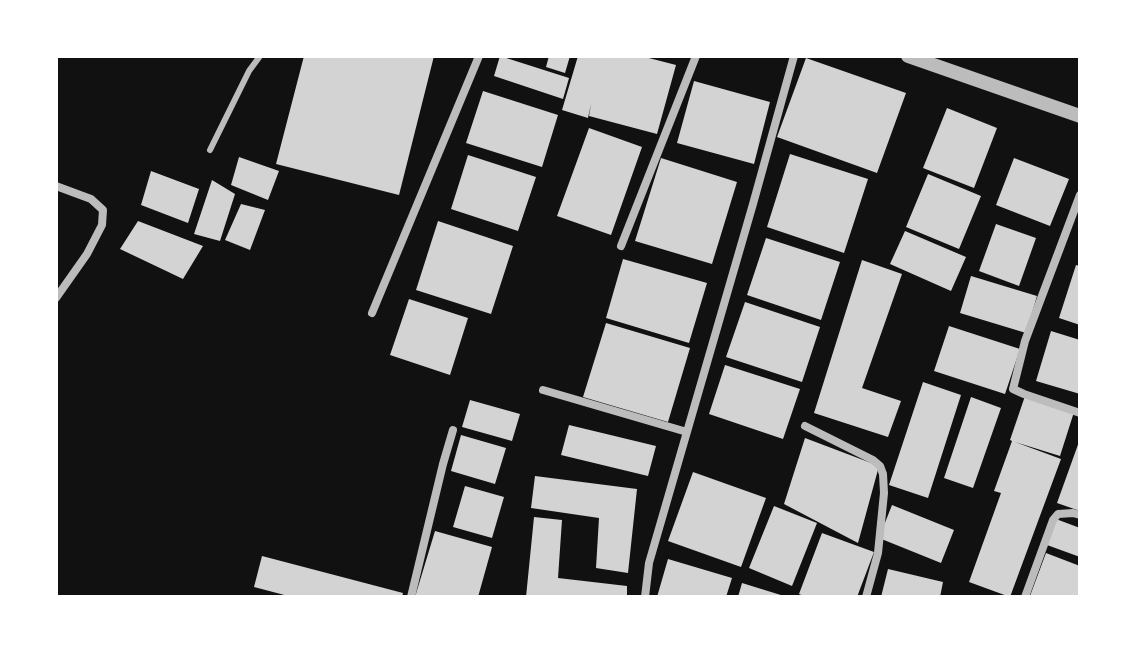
<!DOCTYPE html>
<style>
body{margin:0}
#map{position:relative;width:1136px;height:653px;overflow:hidden;background:#111;font-family:"IBM Plex Sans",sans-serif}
canvas{display:block}
.frame{position:absolute;inset:0;border:58px solid #fff;pointer-events:none}
</style>
<div id="map">
<canvas width="1136" height="653"></canvas>
<div class="frame"></div>
</div>
<script>
const ctx = document.querySelector('canvas').getContext('2d');
ctx.lineJoin = 'round';
function paint(path, color) { ctx.fillStyle = color; ctx.fill(path, 'evenodd'); }
const toPath = rows => new Path2D(rows.map(r => 'M' + r).join(''));
function stroke(path, color, width, dash) { ctx.strokeStyle = color; ctx.lineWidth = width; ctx.lineCap = dash ? 'butt' : 'round'; ctx.setLineDash(dash || []); ctx.stroke(path); }
const building = toPath([
 [304,56,434,56,399,195,276,164],
 [500,56,569,78,563,99,494,76],
 [549,56,570,56,565,73,546,67],
 [578,56,641,56,676,65,657,134,589,116,591,104,588,118,562,110],
 [806,58,906,93,877,173,777,137],
 [694,81,770,102,754,164,677,143],
 [483,91,558,115,542,167,466,143],
 [947,108,997,128,974,188,923,168],
 [589,128,642,147,611,235,557,216],
 [790,154,868,179,844,253,767,227],
 [468,155,536,177,518,231,451,209],
 [239,157,279,171,268,200,231,185],
 [661,158,737,182,712,264,635,241],
 [1014,158,1069,179,1050,226,996,205],
 [151,171,199,189,188,223,141,205],
 [928,174,981,196,959,249,906,227],
 [212,180,235,194,220,241,194,234],
 [241,204,265,210,250,250,225,240],
 [138,221,203,246,183,279,120,249],
 [438,221,513,246,491,314,416,290],
 [996,224,1036,238,1019,286,979,271],
 [905,231,966,257,951,291,890,264],
 [766,238,840,262,821,320,747,295],
 [623,259,707,283,689,343,606,318],
 [862,260,902,274,862,388,901,401,888,437,814,413],
 [1076,265,1080,266,1080,325,1059,318],
 [971,276,1037,296,1026,333,960,313],
 [409,299,468,318,450,375,390,355],
 [745,302,820,327,802,382,726,357],
 [606,323,690,348,668,422,583,397],
 [949,326,1020,349,1005,394,934,371],
 [1051,331,1080,340,1080,394,1036,381],
 [725,365,800,389,783,439,709,414],
 [923,382,961,395,928,498,889,485],
 [1025,396,1074,412,1060,456,1015,442,1061,459,1010,597,969,582,1001,493,994,491,1012,441,1010,440],
 [971,397,1001,408,973,488,944,478],
 [470,400,520,414,512,441,462,427],
 [569,425,656,446,648,476,561,455],
 [461,435,506,448,495,484,451,471],
 [805,438,879,466,858,543,784,504],
 [1080,439,1080,511,1057,503],
 [693,472,766,498,741,567,668,541],
 [535,476,637,489,628,573,596,568,599,518,531,508],
 [465,486,504,497,492,538,453,527],
 [892,505,954,530,941,563,879,538],
 [774,506,817,523,792,586,749,568],
 [534,517,562,520,558,578,627,586,627,597,526,597],
 [1056,519,1080,528,1080,557,1047,545],
 [435,531,492,547,478,597,415,597],
 [822,533,874,552,857,597,806,597,799,594],
 [1046,553,1080,566,1080,597,1030,596],
 [262,556,403,593,402,597,292,597,254,587],
 [668,559,732,578,726,597,657,597],
 [888,569,943,582,940,597,881,597],
 [742,583,784,596,784,597,738,597]
]);
const service = toPath([
 [210,150,249,71,260,56]
]);
const minor = toPath([
 [56,186,91,199,103,210,102,225,87,254,56,298],
 [1080,195,1025,341,1013,389,1024,394,1080,413],
 [621,246,696,56],
 [372,313,479,56],
 [543,390,687,432],
 [805,426,873,460,880,466,883,474,884,493,878,553,866,597],
 [411,597,443,464,453,430],
 [645,597,649,563,753,204,794,56],
 [1025,597,1053,520,1058,514,1073,513,1080,515]
]);
const tertiary = toPath([
 [908,56,1080,116]
]);
paint(building, '#d3d3d3');
stroke(service, '#bcbcbc', 6);
stroke(minor, '#bcbcbc', 8);
stroke(tertiary, '#bcbcbc', 14);
</script>
